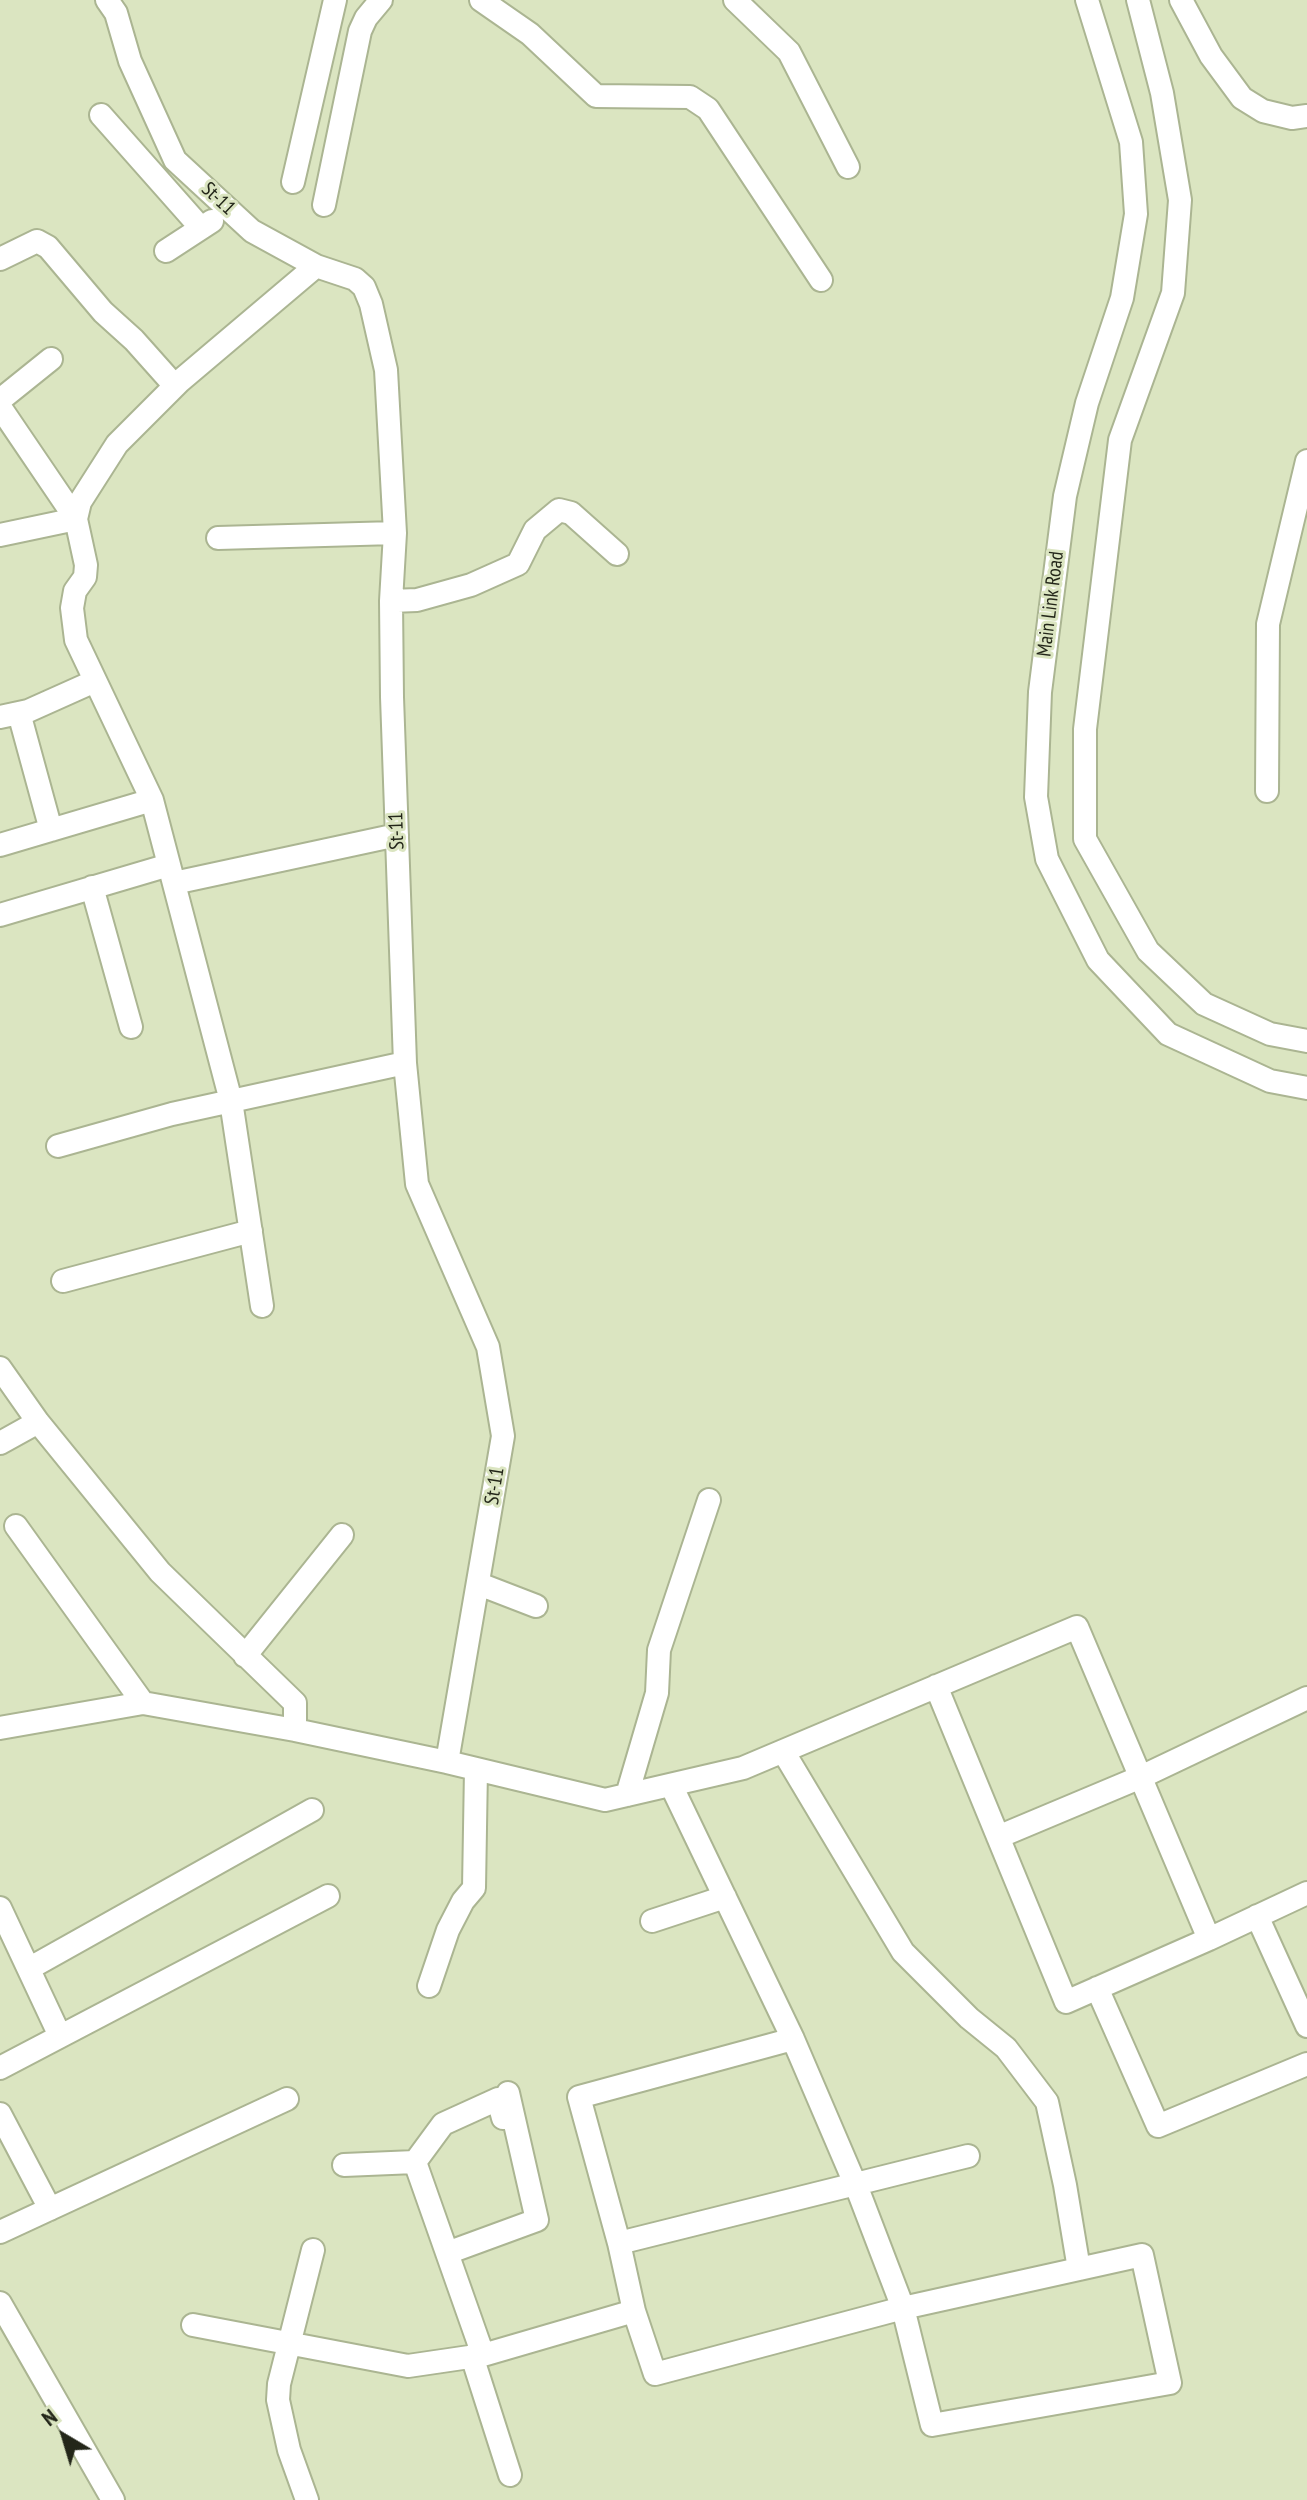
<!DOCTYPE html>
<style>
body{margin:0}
#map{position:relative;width:1307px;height:2500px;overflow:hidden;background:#dbe5c1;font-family:"PT Sans Narrow",sans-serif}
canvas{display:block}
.north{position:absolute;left:24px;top:2396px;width:80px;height:80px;-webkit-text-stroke:6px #dbe5c1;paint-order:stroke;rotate:322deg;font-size:22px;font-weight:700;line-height:32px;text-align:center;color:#232619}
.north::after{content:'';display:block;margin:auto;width:28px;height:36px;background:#232619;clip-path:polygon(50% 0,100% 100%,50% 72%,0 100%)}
</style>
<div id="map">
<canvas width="1307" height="2500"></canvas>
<div class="north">N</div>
</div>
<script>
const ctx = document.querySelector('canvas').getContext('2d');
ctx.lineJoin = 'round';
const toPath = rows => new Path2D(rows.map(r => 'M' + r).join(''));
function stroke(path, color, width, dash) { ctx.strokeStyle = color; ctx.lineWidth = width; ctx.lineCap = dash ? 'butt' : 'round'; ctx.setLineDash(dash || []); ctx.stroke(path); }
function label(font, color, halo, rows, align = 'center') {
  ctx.font = font + ' "PT Sans Narrow",sans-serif'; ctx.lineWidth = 6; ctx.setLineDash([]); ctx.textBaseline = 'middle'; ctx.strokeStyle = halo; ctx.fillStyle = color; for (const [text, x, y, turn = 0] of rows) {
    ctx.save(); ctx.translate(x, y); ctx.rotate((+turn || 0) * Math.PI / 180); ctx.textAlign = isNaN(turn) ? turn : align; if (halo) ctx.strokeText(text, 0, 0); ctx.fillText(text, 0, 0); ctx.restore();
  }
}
const minor = toPath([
 [107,0,116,13,130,61,175,160,252,231,316,266,355,279,364,287,371,304,386,370,395,533,391,601,392,697,405,1063,417,1184,488,1347,503,1436,447,1762],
 [481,0,530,34,596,96,690,97,708,109,821,280],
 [735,0,789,52,848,167],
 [1087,0,1131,142,1136,214,1122,298,1087,403,1065,496,1040,692,1036,797,1047,859,1098,960,1168,1034,1270,1081,1307,1088],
 [1138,0,1162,93,1180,200,1173,293,1120,440,1085,729,1085,839,1148,951,1204,1004,1270,1034,1307,1041],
 [1181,0,1211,56,1242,98,1263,111,1292,118,1307,116],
 [101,115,201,228],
 [293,182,335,0],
 [324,205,360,31,366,18,381,0],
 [166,251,212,221],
 [0,259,37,241,48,247,103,312,134,340,175,386],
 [0,400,51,359],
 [0,407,76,519,86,565,85,577,75,591,72,608,76,640,152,800,231,1101,262,1306],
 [0,535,76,519,80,502,117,444,180,381,316,266],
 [218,538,395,533],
 [391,601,417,600,471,585,518,564,535,530,559,510,571,513,617,554],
 [19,713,51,830],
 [0,717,28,711,95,681],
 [1267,791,1268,624,1307,461],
 [0,845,152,800],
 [174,883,397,835],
 [92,887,131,1027],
 [0,915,169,865],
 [58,1146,172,1114,405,1063],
 [63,1281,251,1231],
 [0,1368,38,1422,160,1572,295,1703,295,1730],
 [0,1443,38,1422],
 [16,1526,143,1703],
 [479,1584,536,1606],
 [245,1656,342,1535],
 [0,1728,143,1703,295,1730,447,1762,605,1800,743,1768,1077,1627,1209,1939,1066,2002,936,1686],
 [783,1751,903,1952,969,2018,1006,2048,1047,2102,1065,2185,1079,2269],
 [671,1785,793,2039,859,2193,903,2308,932,2425,1170,2383,1142,2255,903,2308,655,2374,634,2311,619,2243,579,2097,793,2039],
 [627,1795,657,1693,659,1650,709,1500],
 [998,1837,1141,1777,1307,1698],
 [0,1908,60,2036],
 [1257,1916,1307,2026],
 [652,1921,725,1897],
 [1209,1939,1307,1893],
 [30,1968,312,1810],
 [429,1986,448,1930,463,1901,474,1888,476,1769],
 [1097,1988,1158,2126,1307,2064],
 [0,2068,328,1896],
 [0,2114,50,2209],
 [415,2162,483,2355],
 [344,2165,415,2162,443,2124,498,2099,503,2118],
 [0,2232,287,2099],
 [619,2243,968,2156],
 [447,2253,537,2220,508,2093],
 [0,2303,113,2500],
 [193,2325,408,2366,483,2355,634,2311],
 [472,2356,510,2475],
 [307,2500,289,2450,278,2400,279,2384,313,2250]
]);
const streetNames = [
 ["St-11",218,199,43],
 ["Main Link Road",1051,604,-83],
 ["St-11",397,831,-92],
 ["St-11",495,1486,-81]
];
stroke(minor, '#abb592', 26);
stroke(minor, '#fff', 22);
label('20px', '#232619', '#dbe5c1', streetNames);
</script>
